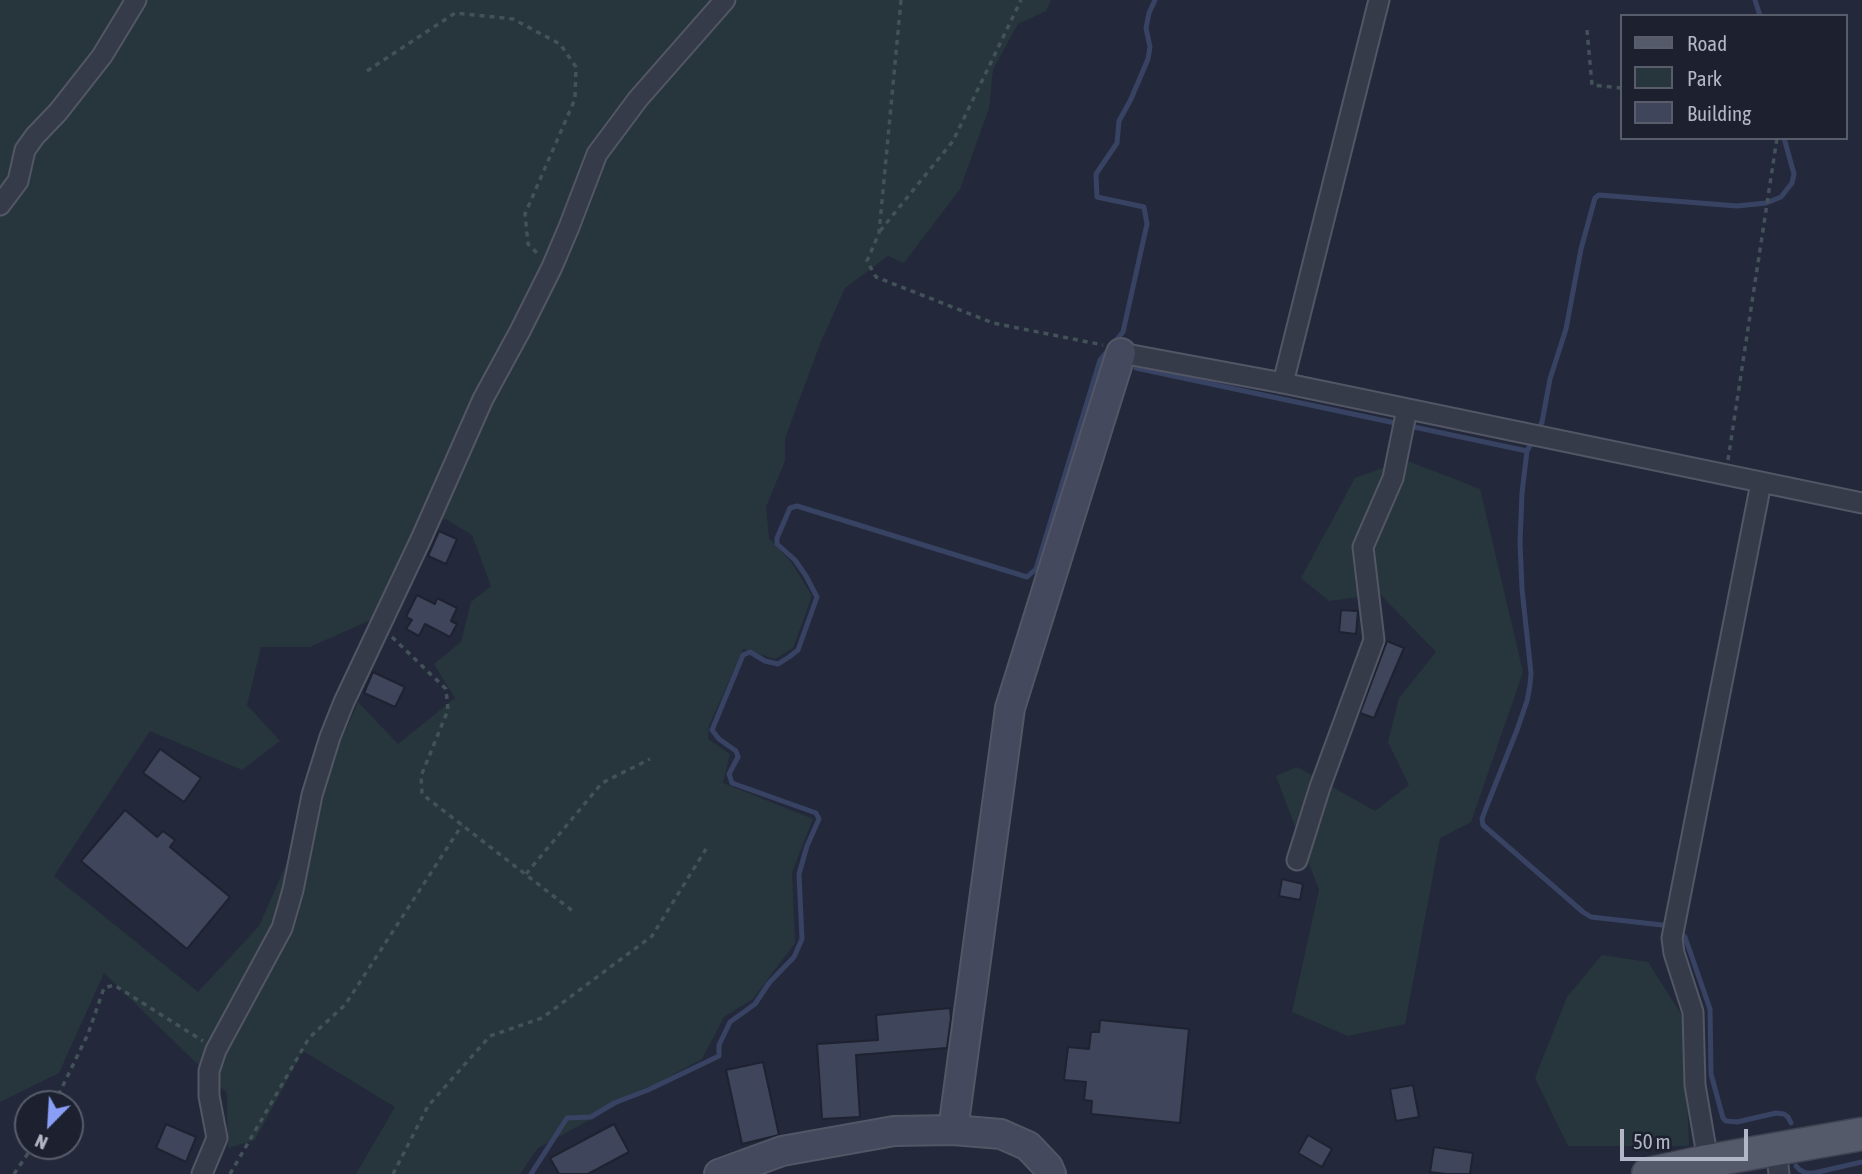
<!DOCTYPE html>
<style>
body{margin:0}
#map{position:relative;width:1862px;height:1174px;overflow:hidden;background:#23293a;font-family:"Asap Condensed",sans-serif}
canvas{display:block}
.legend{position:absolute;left:1620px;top:14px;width:228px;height:126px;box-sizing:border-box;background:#1c202f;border:2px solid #585c6b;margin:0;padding:9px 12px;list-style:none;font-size:21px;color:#b2b6c6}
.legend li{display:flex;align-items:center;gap:14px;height:35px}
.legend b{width:35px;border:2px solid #585c6b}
.north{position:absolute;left:14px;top:1090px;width:70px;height:70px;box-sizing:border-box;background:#1c202f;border:2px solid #585c6b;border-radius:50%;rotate:204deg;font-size:19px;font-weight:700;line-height:28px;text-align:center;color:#b2b6c6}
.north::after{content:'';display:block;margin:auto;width:24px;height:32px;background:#889ff5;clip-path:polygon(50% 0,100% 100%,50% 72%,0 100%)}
.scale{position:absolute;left:1620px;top:1129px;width:128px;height:32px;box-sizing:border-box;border:4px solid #b2b6c6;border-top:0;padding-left:9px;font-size:21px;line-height:24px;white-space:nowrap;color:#b2b6c6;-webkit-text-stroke:5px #1c202f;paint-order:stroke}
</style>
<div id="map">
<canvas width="1862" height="1174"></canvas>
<ul class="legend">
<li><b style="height:9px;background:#545a6a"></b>Road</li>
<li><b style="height:19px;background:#26363c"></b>Park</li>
<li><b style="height:19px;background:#3f455a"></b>Building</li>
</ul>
<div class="north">N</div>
<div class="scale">50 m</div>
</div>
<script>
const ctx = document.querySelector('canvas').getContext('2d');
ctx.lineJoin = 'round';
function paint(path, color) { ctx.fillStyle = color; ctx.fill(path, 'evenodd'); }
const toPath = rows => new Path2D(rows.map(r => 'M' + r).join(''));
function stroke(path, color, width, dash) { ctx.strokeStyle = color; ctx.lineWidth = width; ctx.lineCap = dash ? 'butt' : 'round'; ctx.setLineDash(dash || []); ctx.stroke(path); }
const green = toPath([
 [0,0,1051,0,1046,11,1018,24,993,69,989,108,960,189,904,263,888,256,845,288,820,344,785,438,785,461,766,507,769,538,791,562,812,596,793,648,775,659,743,649,709,726,708,739,730,754,723,783,813,819,792,872,795,943,753,999,724,1017,702,1059,538,1148,520,1174,356,1174,395,1107,303,1051,255,1140,228,1148,227,1093,104,973,59,1073,0,1102],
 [446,519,472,535,491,586,471,602,461,642,434,664,455,698,398,744,358,702,259,926,198,992,54,876,150,731,242,770,280,741,247,705,261,647,310,647,375,618,421,525],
 [1405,460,1480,489,1523,672,1471,822,1440,838,1405,1024,1348,1036,1292,1012,1319,890,1276,776,1297,767,1375,811,1409,785,1388,742,1399,698,1436,652,1380,594,1329,601,1301,578,1355,478],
 [1602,955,1648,962,1683,1017,1689,1146,1568,1146,1535,1078,1567,997]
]);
const stream = toPath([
 [1755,0,1760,16],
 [1136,368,1527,451],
 [1671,926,1591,917,1583,912,1483,825,1482,819,1486,808,1517,730,1527,701,1530,685,1531,673,1522,589,1520,542,1522,493,1527,451,1542,422,1550,379,1566,329,1581,249,1595,198,1599,195,1737,206,1766,203,1781,197,1792,183,1794,174,1784,138],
 [1679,932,1685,937,1710,1009,1711,1074,1723,1118,1726,1121,1737,1122,1776,1113,1784,1114,1788,1117,1791,1123],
 [1796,1166,1800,1170,1806,1173,1814,1173,1862,1162],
 [531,1174,567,1118,591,1117,614,1103,648,1090,719,1056,719,1045,730,1022,755,1004,769,983,794,957,802,939,799,874,807,846,819,819,816,813,732,783,729,774,738,757,736,751,719,739,712,730,743,655,750,652,765,661,778,664,789,657,798,650,817,597,806,576,795,560,777,544,777,538,790,508,797,506,1027,577,1036,569,1100,360,1123,332,1147,224,1144,207,1097,197,1096,174,1117,143,1119,121,1131,99,1148,59,1150,47,1146,28,1149,13,1155,0]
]);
const building = toPath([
 [439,531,457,539,446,564,428,556,439,531],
 [417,595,435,604,437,598,457,608,451,621,457,624,450,637,425,624,419,636,406,629,412,620,406,617,417,595],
 [1341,610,1358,611,1356,634,1339,632,1341,610],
 [1387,641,1404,648,1374,718,1360,713,1387,641],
 [373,672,405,687,395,707,364,693,373,672],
 [160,749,201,778,184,802,143,773,160,749],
 [125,810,157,837,163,831,175,840,170,847,230,897,187,949,81,861,125,810],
 [1282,879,1303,884,1300,900,1279,896,1282,879],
 [950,1008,951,1018,947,1048,856,1055,860,1117,822,1119,817,1044,878,1040,876,1015,950,1008],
 [1100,1020,1189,1029,1180,1123,1091,1114,1092,1101,1084,1100,1086,1082,1064,1080,1068,1047,1089,1049,1091,1032,1099,1032,1100,1020],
 [763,1062,779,1135,742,1144,726,1070,763,1062],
 [1413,1085,1419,1117,1396,1121,1390,1089,1413,1085],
 [166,1124,196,1137,186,1162,156,1148,166,1124],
 [614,1124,629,1152,588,1174,559,1174,550,1158,614,1124],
 [1308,1135,1332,1149,1322,1167,1298,1153,1308,1135],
 [1434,1147,1473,1153,1470,1174,1446,1174,1430,1172,1434,1147]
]);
const path = toPath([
 [901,0,879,233,867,261,876,277,993,323,1103,345],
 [1587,30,1592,85,1622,88],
 [367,71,455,13,513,19,560,44,576,67,575,99,525,214,528,244,540,256],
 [880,231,953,141,1021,0],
 [1728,460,1777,138],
 [392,637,446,689,448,710,421,776,422,794,574,912],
 [526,874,602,783,650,759],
 [54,1104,88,1034,104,988,114,985,203,1041],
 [14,1174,33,1146],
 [230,1174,309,1038,345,1005,462,825],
 [393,1174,428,1106,490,1036,542,1018,652,936,706,849]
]);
const street = toPath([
 [0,205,18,181,25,150,35,136,58,112,102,56,136,0],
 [1121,353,1283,383,1862,503],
 [1283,383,1379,0],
 [1297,860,1320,787,1374,640,1363,547,1393,478,1407,409],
 [1776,1149,1779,1174],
 [1708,1161,1695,1085,1693,1012,1674,953,1672,938,1761,483],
 [202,1174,217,1138,209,1096,209,1071,216,1050,282,928,293,890,312,795,330,737,344,702,421,539,483,399,520,331,552,267,569,227,597,154,638,99,725,0]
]);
const secondary = toPath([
 [953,1130,1010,708,1121,353],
 [719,1174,782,1151,894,1131,953,1130,1001,1134,1028,1146,1048,1167,1051,1174]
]);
const primary = toPath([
 [1648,1174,1708,1161,1862,1134]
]);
paint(green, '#26363c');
stroke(stream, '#384363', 5);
paint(building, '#3f455a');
stroke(building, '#1e2231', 2);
stroke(street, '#525665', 23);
stroke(secondary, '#525665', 32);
stroke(primary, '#404453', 35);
stroke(path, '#425258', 3.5, [5, 5]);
stroke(street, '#363b4a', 19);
stroke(secondary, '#44495d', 28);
stroke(primary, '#545a6a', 32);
</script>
